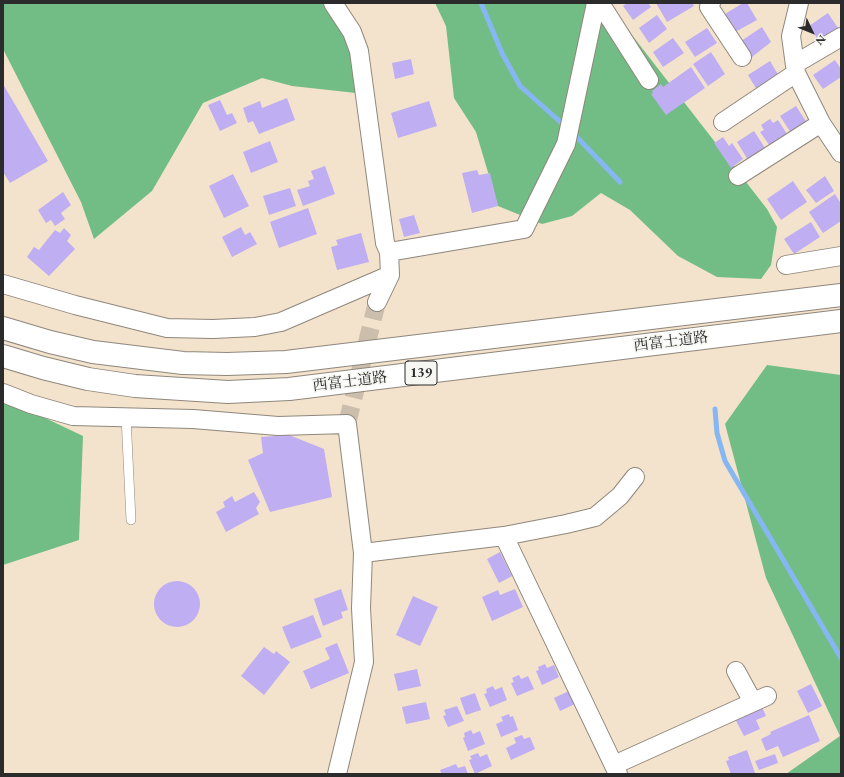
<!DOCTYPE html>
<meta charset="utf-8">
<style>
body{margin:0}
#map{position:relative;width:844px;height:777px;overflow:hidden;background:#f3e3cc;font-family:"EB Garamond",serif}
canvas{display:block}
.frame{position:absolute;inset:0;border:4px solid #2b2b2b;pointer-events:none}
.north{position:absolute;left:792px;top:12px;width:40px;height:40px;-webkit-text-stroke:3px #f6f6f2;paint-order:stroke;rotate:133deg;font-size:11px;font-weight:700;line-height:16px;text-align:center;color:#2b2b2b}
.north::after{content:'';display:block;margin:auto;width:14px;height:18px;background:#2b2b2b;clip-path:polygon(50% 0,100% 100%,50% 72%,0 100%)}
</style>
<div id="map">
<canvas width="844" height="777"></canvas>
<div class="frame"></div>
<div class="north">N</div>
</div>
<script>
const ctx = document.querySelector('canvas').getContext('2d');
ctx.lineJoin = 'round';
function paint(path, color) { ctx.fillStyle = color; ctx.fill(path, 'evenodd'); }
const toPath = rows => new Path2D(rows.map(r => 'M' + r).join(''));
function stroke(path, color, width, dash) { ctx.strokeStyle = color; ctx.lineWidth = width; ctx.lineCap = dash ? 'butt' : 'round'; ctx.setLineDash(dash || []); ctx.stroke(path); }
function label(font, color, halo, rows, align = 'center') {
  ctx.font = font + ' "EB Garamond","Noto Serif JP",serif'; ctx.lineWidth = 3.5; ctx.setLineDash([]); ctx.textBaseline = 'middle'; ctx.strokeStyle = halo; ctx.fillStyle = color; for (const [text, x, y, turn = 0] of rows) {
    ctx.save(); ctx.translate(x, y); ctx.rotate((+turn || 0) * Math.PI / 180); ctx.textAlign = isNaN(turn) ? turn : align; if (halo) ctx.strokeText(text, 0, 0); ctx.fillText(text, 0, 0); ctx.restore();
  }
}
const forest = toPath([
 [3,3,327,3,349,36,365,94,292,86,262,78,203,103,152,191,94,239,81,202,3,49],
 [435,3,607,3,767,209,777,227,771,265,761,279,717,277,678,256,630,210,601,193,572,216,542,224,498,206,476,132,454,98,446,26],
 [767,365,841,375,841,774,786,774,840,736,766,578,725,424],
 [3,398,83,436,79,540,3,565]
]);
const stream = toPath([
 [481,3,502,53,520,86,566,127],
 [572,132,620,182],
 [715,409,717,433,725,461,841,658]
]);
const building = toPath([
 [627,3,648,3,651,7,633,20,623,6],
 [656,3,692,3,694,6,667,22],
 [743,3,747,3,757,20,735,32,725,14],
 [828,13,838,28,819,41,809,26],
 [657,15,667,29,649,43,639,28],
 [762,27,771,42,752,57,741,41],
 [707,28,717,43,695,57,685,42],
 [673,38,684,53,663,67,653,52],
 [711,52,725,74,708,86,693,64],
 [411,59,414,74,395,79,392,63],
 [835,60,841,69,841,77,823,89,813,75],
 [770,61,779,76,757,90,748,75],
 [691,67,705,88,666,115,651,94,653,93,652,91,661,84,663,87],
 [3,84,48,161,10,183,3,172],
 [287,98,295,120,259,134,253,121,248,123,243,108,260,101,262,108],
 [220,100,227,115,232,113,237,123,220,131,208,105],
 [429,101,437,126,398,138,391,113],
 [796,106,807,123,791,133,780,116],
 [770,119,773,123,778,120,787,134,770,146,760,132,764,130,761,125],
 [754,131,765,148,748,160,737,142],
 [723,137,729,146,732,143,743,159,731,168,714,143],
 [270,141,278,162,251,173,243,152],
 [325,166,335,194,303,206,297,190,310,186,308,181,314,179,311,171],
 [477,170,479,175,490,173,498,206,472,213,462,173],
 [233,174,249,206,224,218,209,186],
 [825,176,834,191,816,203,806,190],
 [793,181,807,202,781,220,767,199],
 [290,188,296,206,269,215,263,196],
 [63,192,71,205,61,213,65,219,55,226,51,220,46,223,38,210],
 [835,194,841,204,841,221,823,233,809,212],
 [308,208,317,234,279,248,270,222],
 [414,215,420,233,404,237,399,219],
 [811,222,820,237,794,254,784,239],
 [241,227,245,235,250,232,257,244,232,257,222,237],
 [64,228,71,235,67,241,75,249,49,276,27,257,34,247,39,250,55,230,60,233],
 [361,233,369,262,337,270,331,247,338,245,336,240],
 [289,435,324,449,332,497,270,512,248,460,263,453,261,437],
 [254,492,260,502,256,508,259,514,226,532,216,512,225,507,223,502,232,496,235,502],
 [500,552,512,576,499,583,487,559],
 '154 604a23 23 0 1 1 46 0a23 23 0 1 1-46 0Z',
 [341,589,348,610,341,612,343,618,323,626,314,599],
 [515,589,523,607,492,621,482,597,498,590,500,595],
 [413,596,438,607,420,646,396,635],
 [313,615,322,637,291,649,282,627],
 [337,643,349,673,311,689,303,671,330,659,325,648],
 [264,647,274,654,276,651,290,662,264,695,241,676],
 [545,664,547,668,554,665,559,677,542,685,536,671,539,670,538,667],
 [417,669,421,686,398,691,394,674],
 [519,675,521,679,528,676,534,689,517,696,511,683,514,682,512,678],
 [811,684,822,706,808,713,797,691],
 [493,686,495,690,502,687,507,700,490,707,484,694,487,693,486,689],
 [569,691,575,704,560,711,554,698],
 [475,693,481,710,466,715,460,698],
 [426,702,430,719,406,724,402,707],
 [457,706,464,721,448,727,443,716,446,715,444,710],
 [762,707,766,716,756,720,760,729,744,736,734,717],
 [509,714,510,717,513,716,518,730,501,737,496,724,503,721,501,717],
 [809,715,820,741,783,757,778,746,766,751,761,739,771,734,770,732],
 [471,730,473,734,480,731,485,744,468,751,463,738,465,737,464,733],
 [522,735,524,739,530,737,535,749,511,760,506,748,516,743,514,738],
 [747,750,755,773,731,774,726,761,729,760,728,757],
 [478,753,480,757,487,754,492,766,475,774,469,760,472,759,470,756],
 [775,754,778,763,759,770,755,761],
 [456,764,458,768,465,766,468,774,442,774,440,770]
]);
const minorTunnel = toPath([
 [347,424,377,302]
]);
const service = toPath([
 [126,417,131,520]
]);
const minor = toPath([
 [333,3,352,32,359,51,385,243,389,252,390,275,377,302],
 [600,3,649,80],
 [711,3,709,7,742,57],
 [799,3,791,36,796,73,821,123,841,153],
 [795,64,841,37],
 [723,122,796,73],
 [738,176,821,123],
 [389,252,524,229,566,144,596,3],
 [786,265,841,256],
 [3,284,75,305,167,328,213,329,255,327,281,322,390,275],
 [3,393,31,404,73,416,193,419,278,426,347,424,363,553,361,608,364,662,337,774],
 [504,536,566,524,595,517,620,496,635,477],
 [363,553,504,536,618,774],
 [736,671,753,702],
 [614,765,767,696]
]);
const motorway = toPath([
 [3,328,50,342,93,352,183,363,227,364,286,362,841,295],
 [3,356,43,368,88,379,135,386,228,392,289,389,841,321]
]);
const shields = [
 [421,373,32]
];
const shieldNames = [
 ["139",421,373]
];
const streetNames = [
 ["西富士道路",671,342,-7],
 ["西富士道路",350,382,-7]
];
paint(forest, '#72bd85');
stroke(stream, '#86b7f2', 5);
paint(building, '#bfaef1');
stroke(minorTunnel, '#cbbeac', 18, [18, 9]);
stroke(service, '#8f877c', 10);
stroke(minor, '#8f877c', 20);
stroke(motorway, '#8f877c', 24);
stroke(service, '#fff', 9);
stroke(minor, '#fff', 18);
stroke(motorway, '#fff', 22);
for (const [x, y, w] of shields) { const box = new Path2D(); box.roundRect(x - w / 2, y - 12, w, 24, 3); ctx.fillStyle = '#f6f6f2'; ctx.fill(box); stroke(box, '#2b2b2b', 1); }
label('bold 14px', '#2b2b2b', null, shieldNames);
label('15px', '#2b2b2b', '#f6f6f2', streetNames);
</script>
